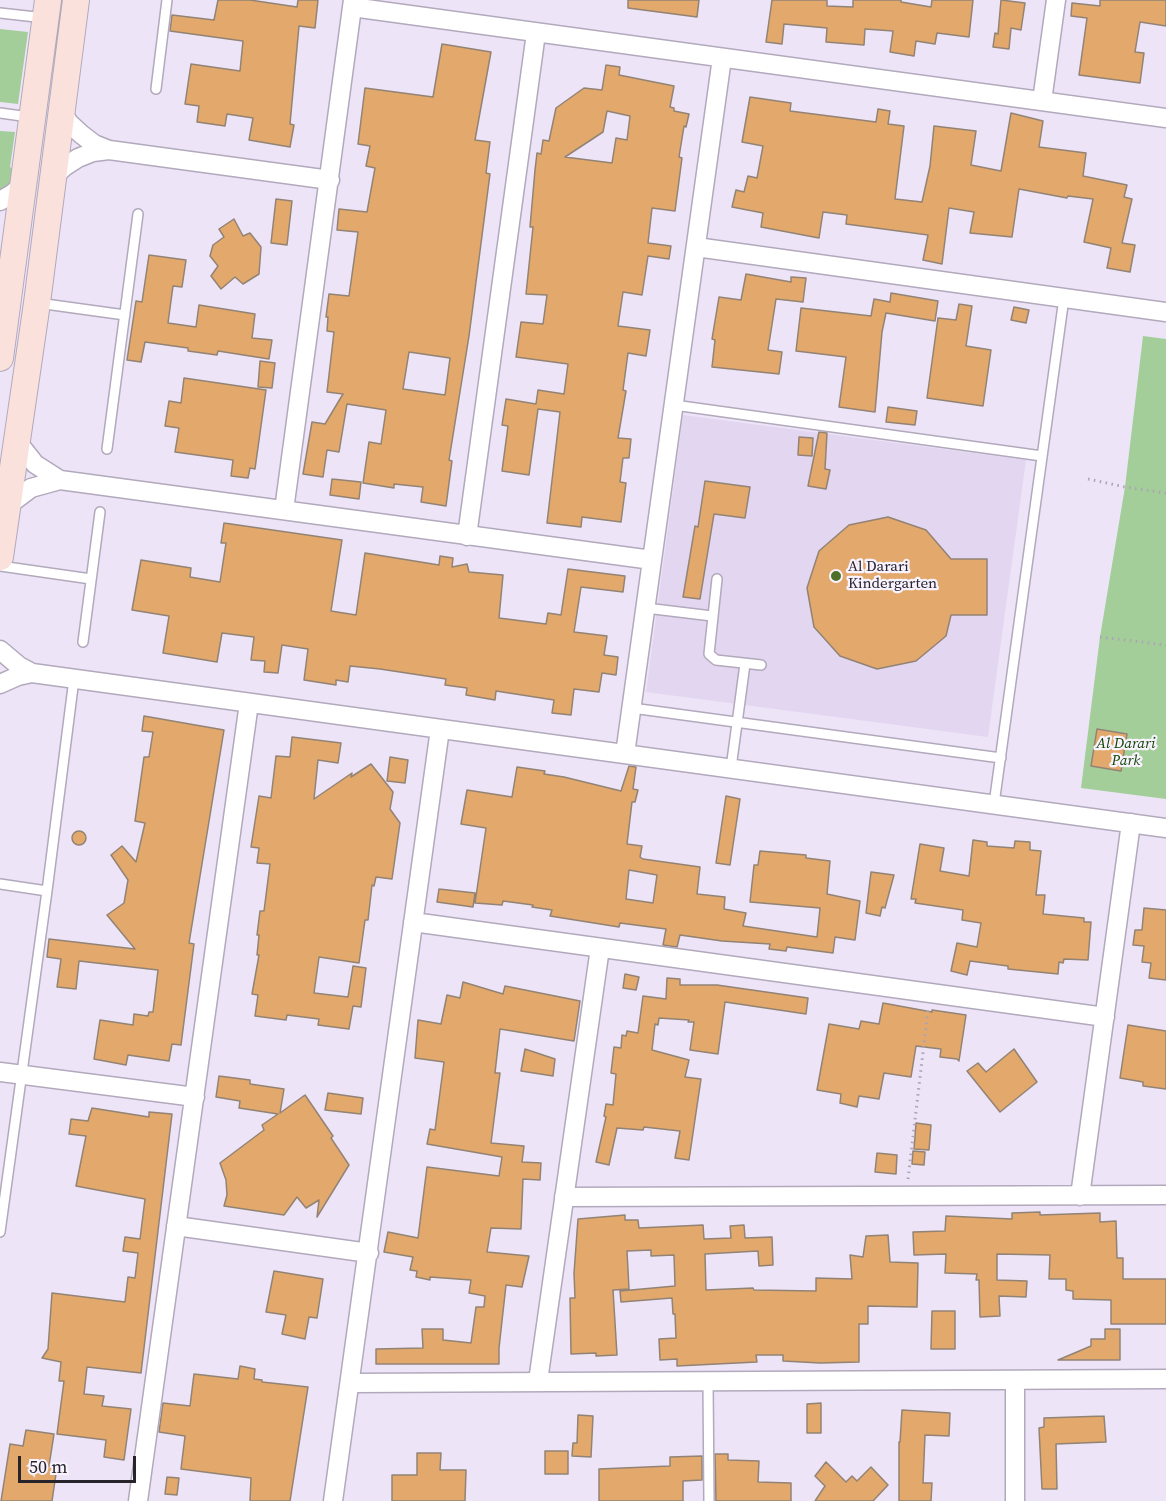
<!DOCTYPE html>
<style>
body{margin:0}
#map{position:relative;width:1166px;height:1501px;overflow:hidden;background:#ede4f8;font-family:"Source Serif 4",serif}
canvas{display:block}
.scale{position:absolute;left:18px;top:1456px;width:118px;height:27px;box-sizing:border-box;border:3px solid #28242c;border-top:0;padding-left:8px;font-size:18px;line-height:21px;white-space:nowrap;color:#28242c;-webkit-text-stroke:4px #f8f3ff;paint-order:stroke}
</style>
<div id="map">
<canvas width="1166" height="1501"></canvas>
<div class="scale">50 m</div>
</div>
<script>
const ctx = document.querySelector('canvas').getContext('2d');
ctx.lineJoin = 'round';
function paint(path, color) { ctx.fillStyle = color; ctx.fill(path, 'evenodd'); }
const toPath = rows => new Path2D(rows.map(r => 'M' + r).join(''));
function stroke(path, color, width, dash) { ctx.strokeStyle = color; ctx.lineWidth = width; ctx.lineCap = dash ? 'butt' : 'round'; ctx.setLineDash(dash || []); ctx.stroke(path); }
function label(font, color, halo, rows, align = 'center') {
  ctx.font = font + ' "Source Serif 4",serif'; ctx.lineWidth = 4.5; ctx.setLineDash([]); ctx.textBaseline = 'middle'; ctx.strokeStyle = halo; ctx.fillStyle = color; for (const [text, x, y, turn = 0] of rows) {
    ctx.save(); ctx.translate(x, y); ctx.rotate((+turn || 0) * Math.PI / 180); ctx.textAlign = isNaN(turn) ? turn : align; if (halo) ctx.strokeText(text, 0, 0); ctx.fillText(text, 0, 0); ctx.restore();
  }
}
const built = toPath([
 [683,415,1026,460,988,737,646,692]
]);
const green = toPath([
 [0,29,28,32,18,104,0,102],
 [0,131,15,132,10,167,17,172,16,183,0,196],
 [1143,336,1166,339,1166,799,1081,788,1100,637,1125,487]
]);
const building = toPath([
 [218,0,250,0,297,7,298,0,318,0,315,28,299,26,290,124,294,125,290,147,249,140,253,118,227,114,225,126,197,122,199,106,185,104,191,64,240,71,243,41,170,31,172,15,214,20,218,0],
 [628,0,699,0,697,17,628,8,628,0],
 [772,0,827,0,827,6,853,7,853,0,901,0,901,2,931,7,932,0,973,0,969,37,937,33,935,44,916,41,914,56,890,52,893,31,865,29,864,45,826,42,827,28,784,24,782,44,766,42,772,0],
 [1001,0,1025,3,1021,30,1011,28,1009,49,993,47,995,33,998,34,1001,0],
 [1100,0,1166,0,1166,26,1140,22,1135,52,1144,53,1140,83,1079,75,1087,18,1071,16,1072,3,1100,6,1100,0],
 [442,44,491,52,475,140,490,142,486,173,490,174,469,336,449,460,452,461,446,506,421,502,423,487,394,484,394,488,363,483,369,442,381,444,386,410,347,404,339,452,327,450,323,477,303,474,312,422,325,424,343,394,327,392,334,332,327,331,328,317,326,317,329,294,349,296,358,232,337,230,339,209,367,212,375,168,366,166,370,146,358,144,365,88,433,97,442,44],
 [409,352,450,358,445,395,403,389,409,352],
 [606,65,620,67,619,75,674,86,670,107,674,108,674,111,689,114,686,127,684,126,679,157,682,158,675,211,652,208,648,243,671,246,669,259,648,256,642,295,623,292,618,326,650,330,646,356,628,353,623,390,626,391,618,438,631,439,629,458,623,458,620,482,626,483,621,522,582,517,581,527,547,523,560,412,538,409,529,475,502,471,508,426,502,425,506,399,536,404,538,390,564,394,568,364,516,357,521,322,543,324,547,295,526,294,533,227,530,227,535,170,537,153,541,154,543,140,549,141,556,108,584,88,602,90,606,65],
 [607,111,630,116,627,140,616,138,612,163,565,157,603,132,607,111],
 [750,97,791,103,790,111,876,122,878,109,890,111,888,124,904,126,895,199,922,202,930,166,934,126,976,131,971,165,1001,171,1011,113,1043,121,1039,147,1086,153,1083,176,1127,185,1124,197,1132,199,1122,243,1135,245,1130,272,1107,268,1111,248,1084,242,1093,199,1068,196,1067,198,1019,189,1012,237,970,233,974,212,949,208,942,264,923,260,928,235,846,224,847,215,823,212,819,238,761,227,763,213,732,207,736,190,744,192,748,176,757,178,763,146,742,142,750,97],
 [276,199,292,201,287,245,271,243,276,199],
 [234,219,243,236,250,233,261,247,259,274,243,284,235,277,221,289,211,276,218,266,210,256,213,245,224,237,219,229,234,219],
 [149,255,186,260,182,287,173,286,168,323,196,327,199,305,255,314,252,338,272,340,269,359,218,351,217,355,188,351,188,348,145,342,141,362,127,360,136,301,142,302,149,255],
 [746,274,791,282,791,277,806,278,803,302,776,299,768,350,782,352,779,374,712,367,715,340,712,339,719,297,741,300,746,274],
 [891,293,938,301,935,321,886,313,882,332,875,412,839,407,846,357,796,351,801,308,871,316,874,299,890,302,891,293],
 [959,304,972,306,966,346,991,350,983,406,927,398,938,318,956,320,959,304],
 [1014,307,1029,310,1026,323,1011,320,1014,307],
 [260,361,275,363,272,388,258,387,260,361],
 [184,378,266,390,255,469,250,468,248,478,231,476,233,460,175,452,179,428,165,426,169,401,181,403,184,378],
 [888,407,917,411,915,425,886,422,888,407],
 [819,432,827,433,825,469,830,470,826,489,808,486,819,432],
 [799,437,813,438,812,456,798,455,799,437],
 [332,479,361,482,359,499,330,495,332,479],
 [705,481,750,487,745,518,714,514,700,599,683,597,695,526,698,527,705,481],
 [888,517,926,530,951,559,987,559,987,615,951,615,946,636,916,661,877,669,840,656,814,627,807,588,819,551,849,525,888,517],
 [224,523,342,540,331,611,356,615,365,553,439,565,440,556,453,558,452,567,467,564,469,572,503,575,499,618,546,624,548,613,561,615,568,569,625,576,623,592,581,587,574,632,607,636,604,655,618,657,616,675,602,673,599,692,574,689,571,715,552,713,554,700,496,691,495,700,466,695,467,688,445,685,446,679,380,669,350,666,348,682,336,680,336,685,304,680,308,649,282,645,278,673,264,672,265,661,251,660,254,637,222,633,217,662,163,653,169,616,132,610,141,560,191,568,190,577,220,582,226,543,221,543,224,523],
 [144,716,224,730,189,943,194,944,181,1045,172,1044,169,1061,128,1055,126,1065,94,1059,100,1020,133,1025,134,1014,148,1016,149,1012,153,1012,158,970,79,961,76,989,57,987,61,959,47,957,49,939,135,949,107,915,124,903,128,880,111,855,122,846,136,862,145,823,135,821,144,757,149,757,153,732,142,731,144,716],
 [1097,729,1127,734,1121,771,1091,766,1097,729],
 [292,737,341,743,338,763,318,760,314,799,352,773,351,777,371,764,393,792,390,809,400,823,392,879,376,877,374,886,372,885,368,920,365,920,359,963,319,957,314,993,348,997,353,966,366,968,361,1007,353,1006,349,1029,318,1025,319,1019,287,1015,286,1020,255,1016,258,995,252,994,259,955,257,955,259,935,257,935,260,911,264,911,270,864,257,863,259,848,251,847,259,796,271,798,276,756,290,757,292,737],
 [390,757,408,760,405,783,387,781,390,757],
 [629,766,636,767,633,789,638,790,635,802,632,802,627,844,642,846,640,857,643,859,700,867,697,894,725,897,724,909,746,913,743,926,817,937,820,908,750,902,754,865,758,865,760,851,806,855,806,858,830,861,827,894,860,901,855,940,835,937,833,953,787,947,786,951,769,949,770,944,722,941,680,935,677,947,663,945,666,929,620,923,619,927,550,916,552,910,532,907,533,905,503,901,502,905,475,903,486,828,461,824,467,790,512,797,517,767,545,771,544,774,564,777,621,791,629,766],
 [629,870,657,875,653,903,626,899,629,870],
 [726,796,740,799,730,865,716,863,726,796],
 '72 838a7 7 0 1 1 14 0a7 7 0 1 1-14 0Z',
 [973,840,987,842,987,846,1014,848,1015,841,1030,842,1030,850,1041,851,1036,895,1045,895,1043,914,1084,918,1084,922,1091,922,1088,960,1064,959,1063,963,1059,962,1058,974,1008,969,1008,966,970,961,967,975,951,971,957,943,977,947,981,923,962,920,963,910,915,903,916,899,911,899,920,844,944,848,940,871,969,876,973,840],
 [871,872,894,875,885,908,882,907,880,916,866,913,871,872],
 [439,889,475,893,473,907,437,902,439,889],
 [1144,908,1166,910,1166,980,1149,978,1151,963,1142,962,1144,946,1133,945,1135,930,1142,930,1144,908],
 [625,974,639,977,636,990,623,988,625,974],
 [667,978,680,979,680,985,717,985,808,998,806,1014,725,1002,718,1054,690,1050,694,1022,688,1022,689,1020,659,1018,658,1025,655,1024,652,1050,689,1060,685,1077,701,1079,689,1160,675,1158,680,1131,644,1127,643,1130,617,1128,609,1165,596,1162,606,1117,604,1116,606,1104,613,1105,616,1074,611,1073,614,1047,621,1048,622,1035,626,1036,627,1031,638,1033,643,996,666,999,667,978],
 [463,982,503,994,505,986,580,1001,574,1041,500,1029,495,1073,500,1073,491,1143,524,1146,522,1162,541,1163,540,1180,523,1179,521,1229,491,1228,487,1252,529,1256,522,1287,506,1285,499,1348,499,1364,376,1364,376,1349,423,1348,422,1329,443,1329,443,1340,471,1343,476,1307,484,1307,485,1296,469,1293,471,1280,430,1277,430,1280,416,1277,417,1271,410,1270,413,1257,384,1252,388,1232,418,1238,427,1167,499,1176,502,1157,427,1144,430,1129,435,1130,444,1062,415,1058,418,1020,441,1024,447,995,460,998,463,982],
 [883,1003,932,1012,932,1010,966,1015,959,1061,957,1059,940,1057,941,1049,916,1046,911,1077,884,1073,879,1099,859,1096,857,1107,840,1103,841,1094,817,1090,829,1024,859,1029,861,1021,879,1024,883,1003],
 [1128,1025,1166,1031,1166,1089,1143,1086,1143,1082,1120,1078,1128,1025],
 [525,1049,555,1059,553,1076,521,1071,525,1049],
 [1014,1049,1037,1082,1000,1112,967,1071,978,1063,986,1072,1014,1049],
 [219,1076,250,1080,250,1084,284,1089,280,1113,305,1095,333,1136,331,1138,349,1165,317,1217,319,1200,306,1208,297,1197,284,1215,224,1206,227,1195,226,1180,220,1163,264,1130,262,1125,278,1114,239,1108,240,1101,216,1097,219,1076],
 [328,1093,363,1098,361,1114,325,1110,328,1093],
 [92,1108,149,1117,149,1112,172,1114,141,1373,87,1367,84,1394,104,1396,102,1406,131,1409,124,1460,104,1457,106,1440,57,1434,64,1381,59,1381,61,1362,42,1358,48,1349,52,1293,125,1302,128,1277,135,1278,138,1253,123,1251,125,1237,140,1239,145,1199,76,1186,86,1136,69,1134,71,1119,88,1121,92,1108],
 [916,1123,931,1125,929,1150,914,1149,916,1123],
 [913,1151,925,1152,924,1165,912,1164,913,1151],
 [877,1153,897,1155,896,1174,875,1172,877,1153],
 [1040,1212,1040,1215,1100,1213,1100,1222,1116,1221,1117,1258,1123,1258,1123,1279,1166,1279,1166,1324,1111,1324,1111,1300,1073,1299,1073,1291,1066,1290,1066,1279,1049,1279,1050,1255,997,1254,997,1280,1027,1281,1026,1297,999,1296,1000,1316,980,1317,979,1280,976,1280,977,1274,945,1273,946,1254,914,1255,913,1232,945,1231,946,1216,1012,1219,1012,1213,1040,1212],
 [625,1215,625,1220,638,1220,639,1228,703,1225,704,1239,731,1238,730,1226,744,1225,745,1238,772,1237,773,1265,759,1266,758,1251,705,1254,706,1290,753,1288,754,1290,816,1291,816,1278,852,1279,850,1255,863,1257,866,1236,888,1235,890,1262,918,1263,917,1307,868,1306,868,1324,859,1324,859,1362,820,1363,783,1361,783,1355,756,1355,757,1362,677,1366,677,1359,660,1360,659,1339,676,1338,675,1314,673,1314,672,1298,621,1302,620,1291,675,1286,674,1255,651,1256,651,1250,627,1251,629,1289,613,1290,617,1355,596,1356,596,1353,571,1354,570,1298,575,1298,574,1273,578,1219,625,1215],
 [274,1271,323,1279,317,1318,309,1317,305,1339,282,1334,286,1315,266,1312,274,1271],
 [932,1311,955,1311,955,1349,931,1349,932,1311],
 [1105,1329,1120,1329,1120,1360,1058,1360,1091,1346,1091,1339,1105,1339,1105,1329],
 [240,1366,255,1369,254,1379,262,1380,262,1382,308,1387,290,1501,250,1501,251,1478,181,1469,185,1436,159,1432,163,1403,190,1406,194,1374,238,1379,240,1366],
 [821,1403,821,1433,807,1433,807,1404,821,1403],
 [902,1410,950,1413,949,1436,925,1435,923,1483,932,1483,931,1501,899,1501,899,1442,900,1442,902,1410],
 [578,1415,593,1416,591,1457,572,1456,573,1443,577,1443,578,1415],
 [1104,1416,1106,1442,1056,1444,1057,1489,1042,1489,1039,1428,1044,1427,1044,1418,1104,1416],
 [26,1430,54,1434,49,1466,57,1467,52,1501,1,1501,10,1444,23,1446,26,1430],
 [545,1451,568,1451,568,1474,545,1474,545,1451],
 [417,1453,441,1453,440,1470,466,1470,465,1501,392,1501,392,1475,417,1475,417,1453],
 [715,1454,728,1454,728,1460,759,1461,758,1482,791,1483,791,1501,716,1501,715,1454],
 [702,1456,702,1480,683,1481,683,1501,599,1501,599,1469,670,1466,670,1457,702,1456],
 [826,1462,846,1482,852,1476,857,1481,871,1467,888,1485,873,1501,815,1501,825,1486,815,1476,826,1462],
 [167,1477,179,1478,177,1495,165,1494,167,1477]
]);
const path = toPath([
 [1088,479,1125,487,1166,493],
 [1100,637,1166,645],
 [908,1179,928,1010]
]);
const lane = toPath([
 [0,13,45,18],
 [156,89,167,0],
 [0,113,29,117],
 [38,303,125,315],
 [674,405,1042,456],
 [107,449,138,214],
 [0,566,91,579],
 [717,579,709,654,716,660,761,665],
 [646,608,712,616],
 [83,642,100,512],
 [632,708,1001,758],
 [731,768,745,664],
 [994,804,1064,298],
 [0,884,47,891],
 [0,1232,47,891,74,679],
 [708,1382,709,1501]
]);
const street = toPath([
 [352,7,1166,118],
 [1042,101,1056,0],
 [61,110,69,123,81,134,94,144,109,150,330,180],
 [52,178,64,167,78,158,93,152,109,150],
 [0,201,12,194,23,185],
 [696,247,1166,312],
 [16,440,35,464,60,480],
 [7,506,31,488,60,480,652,560],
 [284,510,353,0],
 [467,536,536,33],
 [0,650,19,666,32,673,1166,828],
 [0,684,18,676,32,673],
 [625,754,722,58],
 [413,922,1105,1017],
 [0,1072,195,1097],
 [1080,1196,1131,823],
 [564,1197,1166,1195],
 [176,1226,369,1253],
 [538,1381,600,948],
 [1015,1381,1015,1501],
 [350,1383,1166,1379],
 [138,1501,249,703],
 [333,1501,440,729]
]);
const secondary = toPath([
 [0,358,48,0],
 [0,557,37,303,76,0]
]);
const markers = [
 [836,576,6,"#4e712a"]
];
const poiNames = [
 ["Al Darari",848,567],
 ["Kindergarten",848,584]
];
const parkNames = [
 ["Al Darari",1126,744],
 ["Park",1126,761]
];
paint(built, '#e2d6f1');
paint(green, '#a3ce9a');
paint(building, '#e3a86b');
stroke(building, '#928375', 1.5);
stroke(lane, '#b2a9bc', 12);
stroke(street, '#b2a9bc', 21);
stroke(secondary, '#b2a9bc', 28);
stroke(path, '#aba4b4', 3, [1.5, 4.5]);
stroke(lane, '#fff', 9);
stroke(street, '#fff', 18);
stroke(secondary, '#fbe1db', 26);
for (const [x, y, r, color] of markers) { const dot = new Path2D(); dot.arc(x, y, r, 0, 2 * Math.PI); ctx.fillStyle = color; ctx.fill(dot); stroke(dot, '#f8f3ff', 2); }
label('15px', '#28242c', '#f8f3ff', poiNames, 'left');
label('italic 15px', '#114503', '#f8f3ff', parkNames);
</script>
